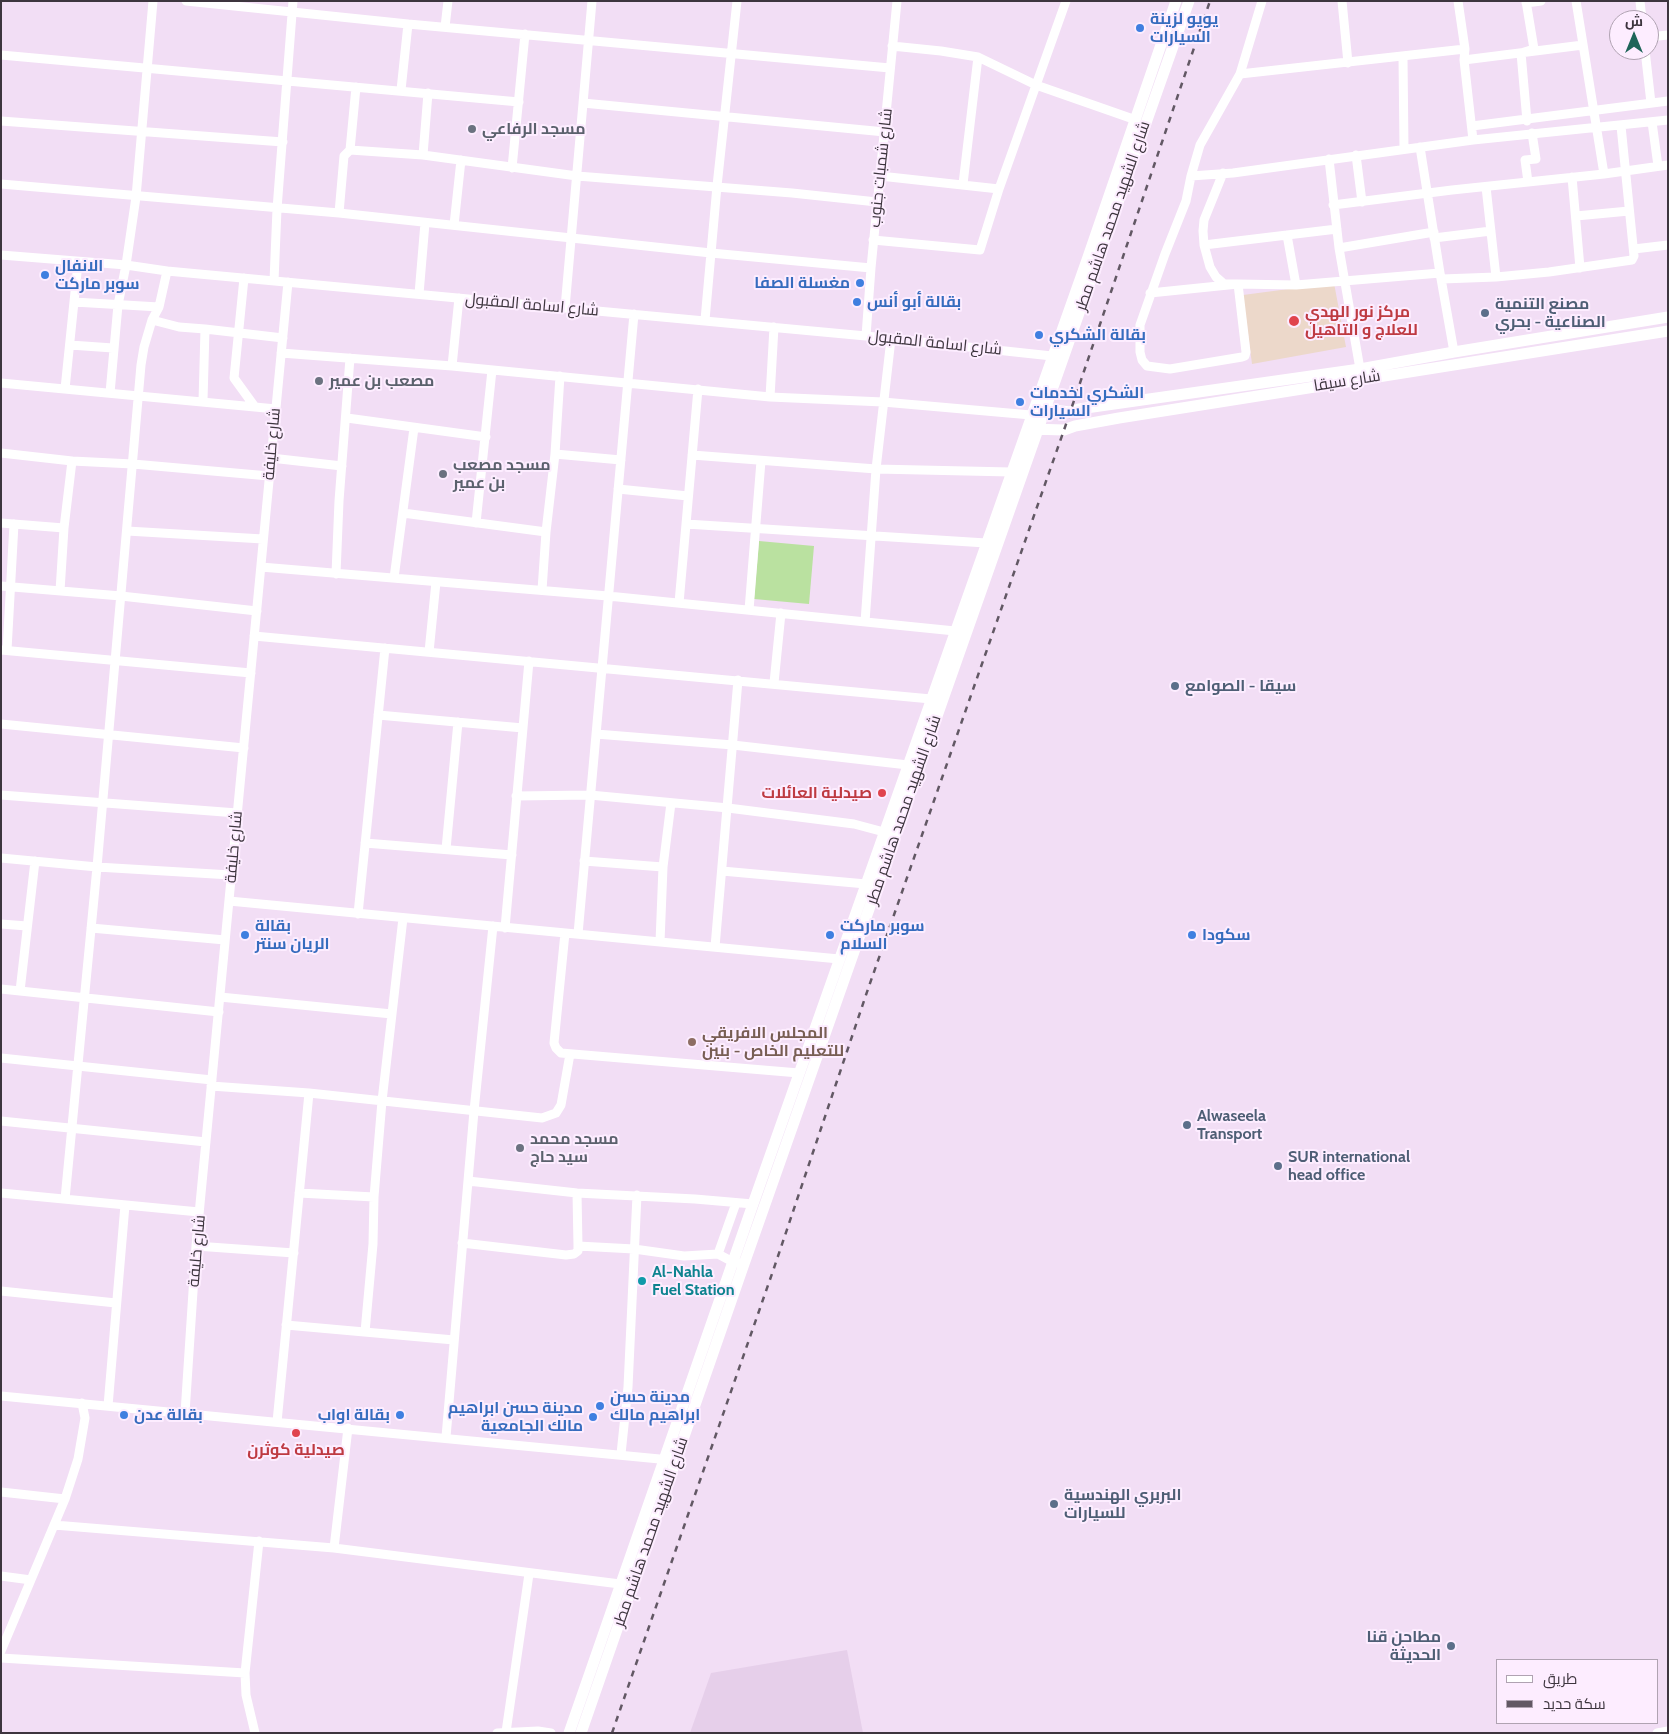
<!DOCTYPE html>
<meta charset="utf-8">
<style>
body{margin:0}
#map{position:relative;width:1669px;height:1734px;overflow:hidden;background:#f2def5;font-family:Cabin,Cairo,sans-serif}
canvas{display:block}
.frame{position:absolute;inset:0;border:2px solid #3d353e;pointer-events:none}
.legend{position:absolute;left:1496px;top:1659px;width:162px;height:65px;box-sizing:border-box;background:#fdedff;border:1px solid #b0a3b2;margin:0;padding:6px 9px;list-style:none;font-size:15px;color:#3d353e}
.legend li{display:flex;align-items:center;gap:10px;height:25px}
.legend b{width:25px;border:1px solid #b0a3b2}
.north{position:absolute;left:1609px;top:10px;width:50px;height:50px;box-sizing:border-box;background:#fdedff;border:1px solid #b0a3b2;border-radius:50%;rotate:0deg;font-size:14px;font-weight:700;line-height:20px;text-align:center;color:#3d353e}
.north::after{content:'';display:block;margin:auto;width:18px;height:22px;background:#1e6559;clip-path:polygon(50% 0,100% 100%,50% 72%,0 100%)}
</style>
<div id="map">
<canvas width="1669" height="1734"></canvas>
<div class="frame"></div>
<ul class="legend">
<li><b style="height:6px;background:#fff"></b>طريق</li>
<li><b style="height:6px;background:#625864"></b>سكة حديد</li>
</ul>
<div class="north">ش</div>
</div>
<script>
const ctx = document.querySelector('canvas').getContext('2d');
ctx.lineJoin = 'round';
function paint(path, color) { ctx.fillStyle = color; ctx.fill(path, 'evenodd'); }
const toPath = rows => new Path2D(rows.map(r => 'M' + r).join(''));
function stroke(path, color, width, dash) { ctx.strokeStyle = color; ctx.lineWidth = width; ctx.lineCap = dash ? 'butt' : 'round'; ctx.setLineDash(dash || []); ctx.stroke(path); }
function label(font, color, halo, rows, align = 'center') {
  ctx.font = font + ' Cabin,Cairo,sans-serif'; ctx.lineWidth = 4; ctx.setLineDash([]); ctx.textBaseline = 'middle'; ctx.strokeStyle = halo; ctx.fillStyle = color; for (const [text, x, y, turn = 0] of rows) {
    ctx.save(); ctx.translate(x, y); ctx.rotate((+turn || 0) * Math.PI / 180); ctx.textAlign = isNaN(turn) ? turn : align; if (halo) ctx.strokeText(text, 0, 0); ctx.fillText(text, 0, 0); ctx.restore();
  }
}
const built = toPath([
 [847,1650,863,1733,690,1733,711,1673]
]);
const medical = toPath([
 [1334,283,1346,347,1252,364,1243,295]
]);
const green = toPath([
 [759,541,814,546,809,604,754,599]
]);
const minor = toPath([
 [186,1,408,24,890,68],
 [1342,1,1348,63],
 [1458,1,1465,49,1464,60,1473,140],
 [1526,1,1534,49,1521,53,1527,121],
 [1576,1,1604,174],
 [1640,1,1642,20],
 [1526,3,1541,1],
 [445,27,448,1],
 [1649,37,1668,35],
 [892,46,941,51,978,57,1036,85,1136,120],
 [1645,50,1651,103],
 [1,55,519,102],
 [1403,57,1404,149],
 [1464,60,1583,45],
 [1240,74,1465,49],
 [401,90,408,24],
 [583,103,885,132],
 [1,121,283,142],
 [1652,122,1658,166],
 [1472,126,1668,101],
 [1420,147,1440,273,1454,352],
 [350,150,356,87],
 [423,155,428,93],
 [1356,155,1362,202],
 [1329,159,1339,248,1360,369],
 [512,168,525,34],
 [1223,173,1204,220,1203,231,1204,245,1210,267,1216,277,1224,284,1238,284,1246,352,1245,356,1242,357,1170,369,1147,366,1142,360,1140,352,1140,325,1165,254,1186,201,1191,176,1233,173,1473,140,1668,120],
 [880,176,999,189],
 [1191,176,1200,145,1240,74,1262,1],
 [1572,177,1580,268],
 [1528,182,1525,160,1536,159,1532,133],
 [1,184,339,213,711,253,871,268],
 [963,184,978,57],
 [1486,187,1496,277],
 [1333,205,1452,190,1604,174,1668,165],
 [339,213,344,156,350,150,423,155,577,176,792,193,877,202],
 [1576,216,1629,211],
 [454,225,461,160],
 [1287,235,1296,285],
 [1434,238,1491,231],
 [873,240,980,250,999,189,1066,1],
 [1204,245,1337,229],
 [1339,248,1434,232],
 [1634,249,1668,245],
 [1,255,126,265,167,271,866,336,1052,356,1057,358],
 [167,271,159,307,152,320,179,327,205,329,203,401],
 [244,278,234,378,255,407],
 [1442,279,1496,277,1549,272,1632,260,1634,256,1621,126],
 [274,281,277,209,293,1],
 [1150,293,1238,284,1296,285,1440,273],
 [419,294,425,223],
 [74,302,159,307],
 [565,308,592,1],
 [705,320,717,186,737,1],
 [205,329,283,338],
 [866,336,871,268,897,1],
 [70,345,113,348],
 [281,353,452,366,770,397,883,402,1031,415],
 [452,366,459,298],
 [1,383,276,409],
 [65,389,78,263],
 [110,393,118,305,126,265,136,197,153,1],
 [770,397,774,327],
 [347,418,486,437],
 [1,453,72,461,133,464,269,476],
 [555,454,621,460],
 [692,455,876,469,1011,472],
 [271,458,342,466],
 [618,489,688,496],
 [403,513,546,532],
 [1,523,64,528],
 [476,523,492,370],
 [686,524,986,543],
 [127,531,263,539],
 [261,567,608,596,955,631],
 [336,574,339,501,350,358],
 [394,578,414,428],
 [1,586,121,596,257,611],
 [542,590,546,532,555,454,560,376],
 [60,591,64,528,72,461],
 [679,603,698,389],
 [749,610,761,461],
 [865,622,876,469,891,339],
 [254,636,931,699],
 [1,650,251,673],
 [7,650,14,524],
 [429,652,436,582],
 [774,683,781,613],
 [378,715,523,728],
 [1,724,244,748],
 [596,734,733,745,908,765],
 [1,795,237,813],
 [516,796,590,795,728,808,854,824,884,832],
 [365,843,512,855],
 [446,849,458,722],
 [1,858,97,867,231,875],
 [584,861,663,867],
 [722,871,866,884],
 [229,901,839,959],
 [358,914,385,648],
 [1,924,27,926],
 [91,928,225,940],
 [505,928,529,661],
 [565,933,554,1043,556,1048,561,1053,799,1073],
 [578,934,634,314],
 [660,942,663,867,671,803],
 [715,947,738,680],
 [1,989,219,1012],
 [20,991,35,861],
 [220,997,392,1014],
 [1,1058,212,1080],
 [211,1086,309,1093,542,1118,556,1113,561,1105,570,1054],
 [1,1121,206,1142],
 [468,1181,577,1193,695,1199,753,1204],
 [1,1193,199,1212],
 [299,1193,374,1197],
 [65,1199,97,867,141,365,144,347,152,320],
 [462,1243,566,1255,574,1254,578,1251,578,1246,577,1193],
 [196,1246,294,1253],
 [578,1246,634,1249,684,1256,718,1254,733,1262,738,1263],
 [718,1254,736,1203],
 [1,1291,116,1303],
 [286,1325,454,1340],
 [365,1332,373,1244,374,1197,382,1101,403,918],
 [1,1396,670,1460],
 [108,1406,125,1205],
 [185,1413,196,1246,288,282],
 [277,1422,309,1093],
 [446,1437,474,1111,493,926],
 [621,1454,628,1387,637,1195],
 [1,1492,65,1499],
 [54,1525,334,1548,620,1584],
 [334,1548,348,1428],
 [1,1576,31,1580],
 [1,1651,65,1499,78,1459,85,1418,82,1403],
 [1,1658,245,1673,246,1695,255,1733],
 [245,1673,259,1541],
 [506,1732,529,1574],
 [497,1733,538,1731,551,1733],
 [1657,1733,1668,1731]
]);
const major = toPath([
 [1037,408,1070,412,1079,409,1360,369,1454,352,1668,317],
 [1031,429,1064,430,1075,426,1119,418,1668,331],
 [569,1733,753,1204,1088,257,1176,1],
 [581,1733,744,1264,1189,1]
]);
const rail = toPath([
 [612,1733,774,1268,868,989,1064,430,1210,1]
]);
const markers = [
 [1140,28,5,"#3f7fe0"],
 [472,129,5,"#6b7280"],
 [45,275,5,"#3f7fe0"],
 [860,283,5,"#3f7fe0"],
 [857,302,5,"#3f7fe0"],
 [1485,313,5,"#5c6f8a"],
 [1294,321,6,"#e0444e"],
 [1039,335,5,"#3f7fe0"],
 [319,381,5,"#6b7280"],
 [1020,402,5,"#3f7fe0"],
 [443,474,5,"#6b7280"],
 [1175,686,5,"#5c6f8a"],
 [882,793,5,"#e0444e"],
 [245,935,5,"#3f7fe0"],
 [830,935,5,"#3f7fe0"],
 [1192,935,5,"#3f7fe0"],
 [692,1042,5,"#8d6e63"],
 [1187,1125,5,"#5c6f8a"],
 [520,1148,5,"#6b7280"],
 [1278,1166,5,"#5c6f8a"],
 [642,1281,5,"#0f9aa8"],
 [600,1406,5,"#3f7fe0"],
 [124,1415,5,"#3f7fe0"],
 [400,1415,5,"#3f7fe0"],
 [593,1417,5,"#3f7fe0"],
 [296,1433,5,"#e0444e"],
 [1054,1504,5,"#5c6f8a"],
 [1451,1646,5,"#5c6f8a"]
];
const shopNames = [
 ["يويو لزينة",1150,19],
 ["السيارات",1150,37],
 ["الانفال",55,266],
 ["سوبر ماركت",55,284],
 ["مغسلة الصفا",850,283,"right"],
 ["بقالة أبو أنس",867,302],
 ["بقالة الشكري",1049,335],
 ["الشكري لخدمات",1030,393],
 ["السيارات",1030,411],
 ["بقالة",255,926],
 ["الريان سنتر",255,944],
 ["سوبر ماركت",840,926],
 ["السلام",840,944],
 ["سكودا",1202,935],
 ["مدينة حسن",610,1397],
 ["ابراهيم مالك",610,1415],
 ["مدينة حسن ابراهيم",583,1408,"right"],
 ["مالك الجامعية",583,1426,"right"],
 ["بقالة عدن",134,1415],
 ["بقالة اواب",390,1415,"right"]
];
const worshipNames = [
 ["مسجد الرفاعي",482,129],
 ["مصعب بن عمير",329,381],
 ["مسجد مصعب",453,465],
 ["بن عمير",453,483],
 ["مسجد محمد",530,1139],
 ["سيد حاج",530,1157]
];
const streetNames = [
 ["شارع شمبات جنوب",881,168,-84],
 ["شارع الشهيد محمد هاشم مطر",1113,216,-71],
 ["شارع اسامة المقبول",532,305,5],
 ["شارع اسامة المقبول",935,343,6],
 ["شارع سيقا",1347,381,-9],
 ["شارع خليفة",272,444,-85],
 ["شارع الشهيد محمد هاشم مطر",904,810,-71],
 ["شارع خليفة",234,847,-85],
 ["شارع خليفة",197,1251,-85],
 ["شارع الشهيد محمد هاشم مطر",651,1532,-71]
];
const serviceNames = [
 ["مصنع التنمية",1495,304],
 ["الصناعية - بحري",1495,322],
 ["سيقا - الصوامع",1185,686],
 ["Alwaseela",1197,1116],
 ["Transport",1197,1134],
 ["SUR international",1288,1157],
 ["head office",1288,1175],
 ["البربري الهندسية",1064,1495],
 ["للسيارات",1064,1513],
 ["مطاحن قنا",1441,1637,"right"],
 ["الحديثة",1441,1655,"right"]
];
const healthNames = [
 ["مركز نور الهدي",1305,312],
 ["للعلاج و التاهيل",1305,330],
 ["صيدلية العائلات",872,793,"right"],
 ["صيدلية كوثرن",296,1450,"center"]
];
const educationNames = [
 ["المجلس الافريقي",702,1033],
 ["للتعليم الخاص - بنين",702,1051]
];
const cultureNames = [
 ["Al-Nahla",652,1272],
 ["Fuel Station",652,1290]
];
paint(built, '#e6cfea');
paint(medical, '#ecd8ca');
paint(green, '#bae1a0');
stroke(minor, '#fff', 9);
stroke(major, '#fff', 11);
stroke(rail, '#625864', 2.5, [6, 6]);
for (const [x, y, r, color] of markers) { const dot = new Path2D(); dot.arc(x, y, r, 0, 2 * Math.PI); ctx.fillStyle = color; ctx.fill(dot); stroke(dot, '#fdedff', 2); }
label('bold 16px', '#366cbe', '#fdedff', shopNames, 'left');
label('bold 16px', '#5b616d', '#fdedff', worshipNames, 'left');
label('16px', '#3d353e', '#fdedff', streetNames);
label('bold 16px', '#4e5e75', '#fdedff', serviceNames, 'left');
label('bold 16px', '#be3a42', '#fdedff', healthNames, 'left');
label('bold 16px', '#785e54', '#fdedff', educationNames, 'left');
label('bold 16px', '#0d838f', '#fdedff', cultureNames, 'left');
</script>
